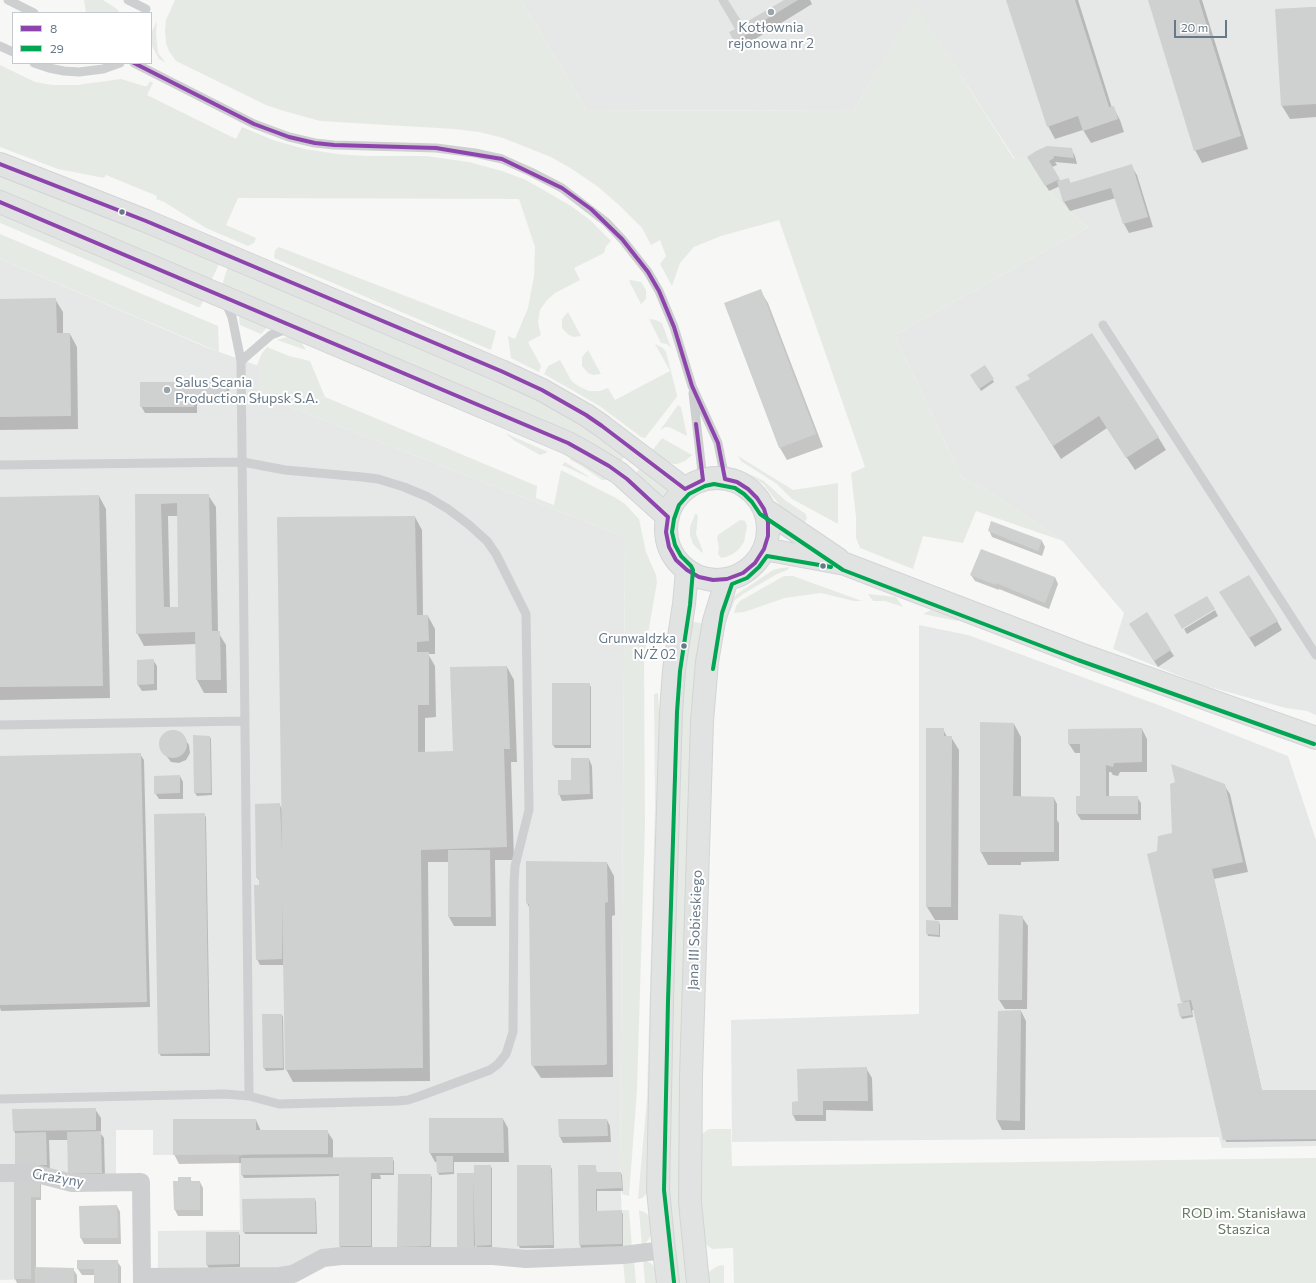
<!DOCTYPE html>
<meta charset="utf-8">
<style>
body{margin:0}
#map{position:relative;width:1316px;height:1283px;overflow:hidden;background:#f7f7f6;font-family:Commissioner,sans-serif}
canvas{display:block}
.legend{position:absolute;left:12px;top:12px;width:140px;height:52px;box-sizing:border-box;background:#fff;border:1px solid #c2c9cf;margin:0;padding:5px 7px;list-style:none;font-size:12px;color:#677886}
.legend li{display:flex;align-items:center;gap:8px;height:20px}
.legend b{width:20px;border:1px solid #c2c9cf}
.scale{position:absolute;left:1174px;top:20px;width:53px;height:18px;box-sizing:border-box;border:2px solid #677886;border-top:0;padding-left:5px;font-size:12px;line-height:14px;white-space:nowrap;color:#677886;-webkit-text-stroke:3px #fff;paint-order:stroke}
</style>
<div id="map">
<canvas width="1316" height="1283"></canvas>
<ul class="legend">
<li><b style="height:5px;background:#8e44ad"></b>8</li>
<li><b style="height:5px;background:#00a651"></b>29</li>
</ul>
<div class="scale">20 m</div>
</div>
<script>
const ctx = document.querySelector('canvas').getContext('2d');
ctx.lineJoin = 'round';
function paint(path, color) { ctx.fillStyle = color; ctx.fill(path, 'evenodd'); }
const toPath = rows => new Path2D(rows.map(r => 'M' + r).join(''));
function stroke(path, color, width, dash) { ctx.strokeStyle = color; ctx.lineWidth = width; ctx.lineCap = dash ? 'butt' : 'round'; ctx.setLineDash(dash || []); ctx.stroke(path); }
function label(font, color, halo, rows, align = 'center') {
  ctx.font = font + ' Commissioner,sans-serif'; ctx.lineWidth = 4; ctx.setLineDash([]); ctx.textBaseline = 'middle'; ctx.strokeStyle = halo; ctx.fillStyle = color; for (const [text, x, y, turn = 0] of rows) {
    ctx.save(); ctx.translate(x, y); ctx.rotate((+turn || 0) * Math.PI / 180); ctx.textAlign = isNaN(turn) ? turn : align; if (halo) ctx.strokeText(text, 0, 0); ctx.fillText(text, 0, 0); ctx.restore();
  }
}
const built = toPath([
 [521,0,1316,0,1316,715,1307,711,1286,708,1202,685,1113,649,1124,613,1063,541,985,489,962,478,895,335,1088,227,1064,207,1045,186,1015,159,916,6,853,111,587,110],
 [0,259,208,348,259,366,259,395,625,537,620,1165,623,1250,325,1252,285,1268,158,1271,158,1231,240,1230,239,1156,252,1154,153,1155,153,1130,116,1130,116,1176,68,1178,0,1169],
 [919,625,968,635,1161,706,1288,756,1316,840,1316,1146,1222,1148,1219,1137,732,1142,731,1020,919,1014],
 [40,1178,40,1197,31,1197,31,1279,0,1280,0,1179]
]);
const green = toPath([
 [84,0,103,0,117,9,120,13,86,13],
 [175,0,521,0,587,110,853,111,916,5,1014,159,1027,157,1045,186,1064,207,1088,227,895,335,962,478,985,489,1063,541,976,511,963,543,923,536,913,569,860,548,856,538,856,517,851,473,865,467,779,220,721,236,694,247,680,263,672,286,660,264,666,256,660,240,651,245,642,228,619,205,597,186,572,169,551,157,503,138,479,132,454,129,320,121,284,111,266,105,176,61,169,51,166,43,165,30,166,20],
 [157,21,156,33,158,53,166,63,159,59,152,46,151,33],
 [0,65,35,82,53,85,77,85,121,79,144,86,147,86,150,81,153,83,147,95,236,139,242,127,273,140,305,149,337,154,366,156,426,156,469,162,502,171,526,180,571,206,590,220,611,241,606,246,604,253,574,268,580,280,555,293,547,300,540,310,538,322,541,335,528,342,541,366,539,372,511,358,508,336,515,339,528,308,534,276,535,247,519,199,238,198,226,225,256,238,254,243,248,246,206,228,164,202,156,199,157,196,106,175,104,178,58,169,0,147],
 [0,175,98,211,220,262,211,281,0,191],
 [0,212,204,299,200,307,198,307,0,223],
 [0,234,218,326,219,352,0,259],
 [279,247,496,331,491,350,274,258,275,250],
 [228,266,535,398,588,429,625,456,620,462,222,285],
 [631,280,641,282,646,290,646,299,641,304,629,281],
 [568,312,581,336,573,337,569,335,562,328,562,319],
 [241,316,267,327,267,328,261,334,240,325,239,318],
 [649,319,656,320,662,323,671,348,667,344,661,343],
 [287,337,299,340,301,342,306,350,277,340],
 [655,344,663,348,666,352,677,395,676,398,645,438,641,437,601,407,579,394,544,374,548,366,560,360,571,380,574,383,580,387,589,391,600,391,608,388,615,400,670,371],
 [267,347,289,356,310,361,325,397,537,486,536,498,554,505,561,470,616,498,625,504,639,519,646,552,656,575,657,582,644,657,645,826,637,1090,629,1196,622,1194,620,1165,625,537,259,395,259,366,257,365,262,353],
 [588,350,601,374,593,375,588,373,582,366,582,357],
 [326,352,548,446,548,447,326,353],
 [678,405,681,407,687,436,669,427,665,427,661,430,661,429],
 [505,433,548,452,540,455,515,441],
 [662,438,692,455,685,461,677,464,674,464,662,460,651,452],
 [738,456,793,490,838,483,838,524,792,499,777,484,741,461],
 [575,458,610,478,606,480,602,480,583,467,569,459],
 [565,462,588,476,588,477,562,465],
 [640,468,666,488,667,490,663,496,660,496,636,473],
 [745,472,764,481,786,501,806,514,807,518,805,522,781,507,763,484],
 [695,514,697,514,698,517,696,534,703,551,702,553,693,544,690,535,690,527],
 [740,520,745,521,747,526,744,542,739,549,733,554,726,557,721,558,718,554,719,547,717,538,718,535],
 [790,567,787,570,777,574,743,594,735,600,730,612,726,611,730,601,737,594,773,570,781,568],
 [784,576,793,576,862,601,854,601,821,593,785,598,744,612,734,613,736,606,740,601],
 [868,594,896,597,903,607,885,601,873,601],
 [931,610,958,620,957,621,923,614],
 [691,621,704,624,688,1283,677,1283,668,1197,679,722,681,703],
 [658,693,660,724,649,1191,642,1198,638,1199,647,1098,655,805,654,694],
 [709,1129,731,1129,732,1166,1316,1158,1316,1283,734,1283,733,1248,712,1249,703,1242,700,1209,700,1135],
 [622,1210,629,1210,632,1248,623,1250],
 [639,1210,646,1213,650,1218,651,1233,649,1239,642,1247],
 [634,1259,636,1283,625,1283,623,1260],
 [643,1259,652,1264,655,1269,657,1283,645,1283],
 [724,1265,724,1283,708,1283,707,1276,710,1271,718,1266]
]);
const shadow = toPath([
 [719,0,727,0,742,26,786,0,810,0,812,4,752,41,753,43,740,50,731,33,736,30],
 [1007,0,1078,0,1112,108,1113,107,1120,120,1124,132,1091,143,1083,130,1055,139,1048,126],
 [1149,0,1202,0,1248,149,1202,163,1195,150],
 [1316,8,1316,117,1290,119,1282,106,1276,10],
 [1071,149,1075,156,1077,164,1055,162,1057,165,1052,167,1060,181,1068,179,1071,184,1131,166,1137,175,1153,227,1129,233,1124,224,1116,198,1070,211,1064,202,1060,186,1049,191,1032,163],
 [760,290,768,303,823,447,787,460,780,448],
 [55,299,63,312,63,334,70,334,77,347,78,429,0,430,0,300],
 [984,367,994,382,981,391,972,375],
 [1031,379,1158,437,1166,450,1135,470,1107,428,1061,459,1024,400],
 [226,383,229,389,230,404,197,404,197,413,145,413,141,406],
 [136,495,208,495,216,507,218,632,226,645,227,693,204,693,197,680,197,644,144,646,137,633],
 [168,516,178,516,179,608,170,608],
 [99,496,106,509,110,698,0,700,0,498],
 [415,517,422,530,423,616,428,616,435,629,435,654,428,654,435,666,436,717,425,718,425,753,454,752,507,667,514,680,517,762,511,762,514,860,495,860,496,926,454,926,449,917,449,862,428,862,430,1081,293,1082,286,1069,285,965,260,965,257,959,260,886,260,882,257,877,279,804,282,809],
 [989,530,1042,541,1045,547,1042,556,992,537],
 [971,575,1055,577,1058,584,1049,609,999,589,999,590,975,581],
 [1226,602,1277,621,1282,630,1255,647],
 [1215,610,1218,616,1187,634,1184,629],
 [1134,630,1170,650,1174,656,1158,667],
 [153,660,157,666,157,690,142,691,138,685,138,661],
 [589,684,591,687,591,748,555,748,553,745],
 [981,723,1014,724,1021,737,1021,797,1054,798,1057,804,1057,820,1059,823,1059,861,1021,862,1021,865,988,865,981,852],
 [943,729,947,737,951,737,959,750,958,920,935,920,927,907],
 [1142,729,1147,739,1147,772,1120,772,1118,776,1113,775,1111,772,1109,772,1109,797,1137,797,1141,803,1141,820,1081,820,1077,814,1077,797,1081,797,1081,753,1075,753,1069,744],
 [172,730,180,732,189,745,190,753,186,760,179,763,171,762,161,749,160,741,165,734],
 [210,737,211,739,212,795,197,796,195,793],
 [140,754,144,760,150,1007,1,1011,0,1008,0,757],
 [589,759,592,766,593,799,562,801,559,794,572,781],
 [180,776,183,782,183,799,159,799,155,793],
 [1224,785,1230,794,1248,872,1214,879,1262,1091,1316,1091,1316,1141,1226,1142,1195,1010,1192,1010,1193,1017,1182,1019,1181,1017,1183,1003,1158,852,1173,833],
 [204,814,206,817,210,1056,161,1056,159,1053],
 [607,863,614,876,615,915,612,916,613,1077,541,1078,533,1066,530,909,527,903],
 [1022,917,1028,926,1027,1009,1005,1009,999,1000],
 [939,922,940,925,940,937,928,936,927,933],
 [1021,1011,1026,1021,1025,1130,1002,1130,997,1120,999,1012],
 [282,1015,283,1017,284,1070,266,1071,264,1068],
 [866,1068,872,1078,873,1111,826,1110,826,1121,796,1121,793,1115],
 [95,1109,101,1118,101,1134,104,1138,105,1179,72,1179,68,1140,49,1140,50,1171,35,1171,14,1131],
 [503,1119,508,1128,509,1162,454,1162,454,1174,439,1175,438,1172,437,1162,435,1162,430,1153],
 [256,1120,261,1131,327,1131,333,1140,333,1158,392,1158,394,1161,394,1175,380,1175,381,1179,372,1179,372,1249,341,1249,340,1246,340,1176,244,1178,242,1175,242,1163,179,1164,174,1154],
 [607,1120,610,1126,611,1142,563,1143,560,1137],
 [490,1166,492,1168,492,1248,477,1248,475,1243,475,1249,459,1249,458,1174,475,1174],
 [550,1166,552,1169,554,1248,520,1248,518,1245],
 [595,1166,597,1173,621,1173,622,1175,623,1191,597,1191,597,1212,621,1211,623,1214,623,1247,581,1248,580,1245],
 [430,1175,432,1177,431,1249,400,1249,398,1246],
 [190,1178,192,1182,200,1182,203,1188,203,1216,178,1216,175,1210],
 [15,1182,39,1182,41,1184,41,1200,36,1200,36,1268,73,1269,77,1275,77,1283,17,1283,15,1279],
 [315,1199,316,1202,317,1234,245,1234,244,1232],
 [117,1206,120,1212,121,1244,84,1244,81,1238,80,1207],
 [238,1233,240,1235,240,1267,209,1268,207,1265],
 [117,1261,121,1267,121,1283,95,1283,95,1275,82,1275,78,1269]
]);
const building = toPath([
 [718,0,728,0,743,24,784,0,798,0,747,31,748,34,734,41,729,32,735,29],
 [1006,0,1075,0,1109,107,1114,106,1118,119,1083,131,1078,116,1047,127],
 [1148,0,1199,0,1241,136,1194,151],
 [1310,7,1316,7,1316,104,1281,106,1275,9],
 [1047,146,1072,148,1074,158,1053,156,1054,158,1049,161,1060,179,1045,186,1027,157,1036,151],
 [1132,164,1148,217,1123,224,1111,188,1063,202,1057,181,1069,178,1070,183],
 [761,289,816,434,779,448,724,303],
 [56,298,57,333,70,333,71,416,0,417,0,299],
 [1092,333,1159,437,1126,458,1099,416,1053,446,1015,387,1030,379,1027,375],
 [985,365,994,379,979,389,970,375],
 [140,382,226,382,227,398,194,398,194,407,140,407],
 [135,494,209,494,212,631,220,631,221,680,196,680,195,632,136,634],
 [177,503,178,607,164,607,161,504],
 [99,495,103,686,0,687,0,497],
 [415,516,417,615,428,615,429,641,417,642,417,652,429,652,429,705,418,705,418,752,453,751,450,667,507,666,510,749,504,749,507,847,421,850,423,1068,286,1070,285,1069,282,903,282,959,256,960,254,885,259,885,259,878,256,878,255,804,280,803,282,850,277,518,278,517],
 [991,521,1042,540,1038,551,988,531],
 [981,549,1055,577,1045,603,996,583,996,585,970,575],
 [1249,575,1278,621,1249,638,1219,592],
 [1207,596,1215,609,1182,629,1174,615],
 [1147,612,1171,650,1154,661,1129,624],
 [154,659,154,684,137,685,137,660],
 [552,683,590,683,590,745,552,745],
 [980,722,1014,723,1013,796,1054,797,1054,852,980,852],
 [926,728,944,728,944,736,952,736,951,907,926,907],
 [1142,728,1142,762,1114,763,1113,767,1106,765,1106,796,1138,796,1138,814,1076,814,1076,796,1080,796,1080,744,1068,744,1068,729],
 '159 744a14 14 0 1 1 28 0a14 14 0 1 1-28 0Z',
 [193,735,210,736,211,793,194,793],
 [141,753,147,1002,0,1005,0,756],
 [571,758,589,758,590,794,558,795,558,780,571,780],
 [1171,764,1225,784,1243,862,1212,869,1262,1090,1316,1090,1316,1139,1223,1140,1191,1000,1181,1002,1147,854,1157,851,1158,836,1172,833,1170,784,1175,782],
 [180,775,180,793,154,794,154,776],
 [205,813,209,1053,158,1054,154,814],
 [448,850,490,850,491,917,448,917],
 [526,861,607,862,608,902,605,903,607,1064,605,1065,532,1066,531,1064,529,904,526,903],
 [999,914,1023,916,1022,1000,998,1000],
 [926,920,939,921,939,935,926,934],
 [1189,1001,1192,1015,1180,1017,1177,1004],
 [1021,1010,1020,1121,996,1120,998,1011],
 [262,1014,282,1014,283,1068,263,1068],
 [867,1067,868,1101,823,1101,823,1115,792,1115,792,1102,798,1101,797,1069],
 [96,1108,96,1130,13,1131,12,1109],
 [429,1118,503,1118,504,1153,429,1153],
 [173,1119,256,1119,256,1130,328,1130,328,1154,173,1155],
 [558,1119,607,1119,608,1136,559,1137],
 [101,1131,102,1173,68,1174,67,1132],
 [46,1132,47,1165,15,1165,15,1133],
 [436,1156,453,1156,453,1172,437,1173],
 [393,1157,393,1173,371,1173,371,1246,339,1246,339,1174,241,1175,241,1158],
 [474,1165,491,1165,491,1245,475,1246,473,1178,474,1247,457,1247,457,1173,474,1173],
 [517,1165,551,1165,553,1245,517,1246],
 [578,1165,596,1165,596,1172,621,1172,622,1188,596,1189,596,1211,622,1210,622,1244,579,1245],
 [398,1174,431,1174,430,1246,397,1247],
 [178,1177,191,1177,191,1181,200,1181,200,1210,174,1210,173,1181,178,1181],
 [14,1181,40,1181,40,1197,31,1197,31,1279,14,1279],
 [315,1198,316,1232,243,1232,242,1199],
 [117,1205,118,1238,80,1238,79,1206],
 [206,1232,239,1232,239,1264,206,1265],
 [77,1260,118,1260,118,1283,94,1283,94,1269,77,1269],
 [35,1267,74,1268,74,1283,35,1283]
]);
const lane = toPath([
 [8,0,34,13],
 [128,0,146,9],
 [0,46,13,52],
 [34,63,49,68,64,71,79,72,103,69,120,63],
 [134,63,254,124,289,137,315,143,334,145,436,148,475,153,502,159,513,164,531,172,562,188,606,222,622,239,648,272,659,291,674,327,692,386,718,443,725,479],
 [225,301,232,317,241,361,271,335,289,328],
 [1103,325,1316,655],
 [241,361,249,1096],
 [693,393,703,480],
 [0,465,243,462,285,470,362,477,378,479,404,487,428,497,448,509,468,524,487,541,496,554,526,614,529,810,515,866,514,883,513,1032,506,1054,498,1064,490,1070,420,1096,408,1100,398,1101,279,1104,249,1096,225,1094,0,1099],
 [0,725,245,721]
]);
const street = toPath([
 [0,1173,33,1173,72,1183,141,1182,142,1283],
 [142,1277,280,1276,293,1274,323,1258,341,1256,493,1256,526,1259,623,1255,664,1250]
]);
const secondary = toPath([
 [0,164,146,221,501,371,542,390,586,415,602,426,685,489],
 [0,202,568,443,588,454,619,473,668,517],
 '666 529a51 51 0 1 1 102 0a51 51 0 1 1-102 0Z',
 [764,509,838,559],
 [764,549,845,564,1080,654,1316,738],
 [668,1283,664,1250,658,1190,662,1001,671,712,674,670,684,604,687,570],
 [698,1283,690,1202,691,1077,702,721,707,662,714,621,727,579]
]);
const bus1 = toPath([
 [0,164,146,221,501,371,542,390,586,415,602,426,685,489,703,480,696,424],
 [0,202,568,443,609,466,627,479,668,517,666,532,669,547,676,560,687,570,699,577,713,580,727,579,743,573,755,563,764,549,768,536,768,522,764,509,757,498,748,489,737,482,725,479,718,443,692,386,674,327,659,291,648,272,622,239,591,209,562,188,502,159,436,148,334,145,315,143,289,137,254,124,134,63]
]);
const bus2 = toPath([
 [713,669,722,613,732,584,747,578,759,567,767,556,831,567],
 [674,1282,664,1190,668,1001,677,712,680,671,690,605,693,570,691,566,681,556,675,545,672,532,674,519,679,505,689,494,705,486,714,484,735,488,744,494,752,502,760,514,843,570,1078,660,1314,744]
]);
const markers = [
 [771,12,4,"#99a4ad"],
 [122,212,3.5,"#677886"],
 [167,390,4,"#99a4ad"],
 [823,566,3.5,"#677886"],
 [684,646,3.5,"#677886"]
];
const busNames = [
 ["Grunwaldzka",676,639],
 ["N/Ż 02",676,655]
];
const poiNames = [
 ["Kotłownia",771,27],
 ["rejonowa nr 2",771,43],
 ["Salus Scania",175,382,"left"],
 ["Production Słupsk S.A.",175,398,"left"]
];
const streetNames = [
 ["Jana III Sobieskiego",695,930,-88],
 ["Grażyny",58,1178,10]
];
const parkNames = [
 ["ROD im. Stanisława",1244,1213],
 ["Staszica",1244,1229]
];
paint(built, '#e6e7e7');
paint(green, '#e6eae4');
paint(shadow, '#0003');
paint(building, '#cfd1d1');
stroke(secondary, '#d3d4d5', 24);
stroke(lane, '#cdcfd0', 9);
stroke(street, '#cdcfd0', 18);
stroke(secondary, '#e1e2e2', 22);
stroke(bus1, '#8e44ad', 4);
stroke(bus2, '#00a651', 4);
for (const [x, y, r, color] of markers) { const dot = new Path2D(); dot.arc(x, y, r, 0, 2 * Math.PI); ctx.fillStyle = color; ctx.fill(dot); stroke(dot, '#fff', 1.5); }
label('13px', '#677886', '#fff', busNames, 'right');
label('14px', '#677886', '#fff', poiNames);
label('14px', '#677886', '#fff', streetNames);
label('14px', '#667862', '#fff', parkNames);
</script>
